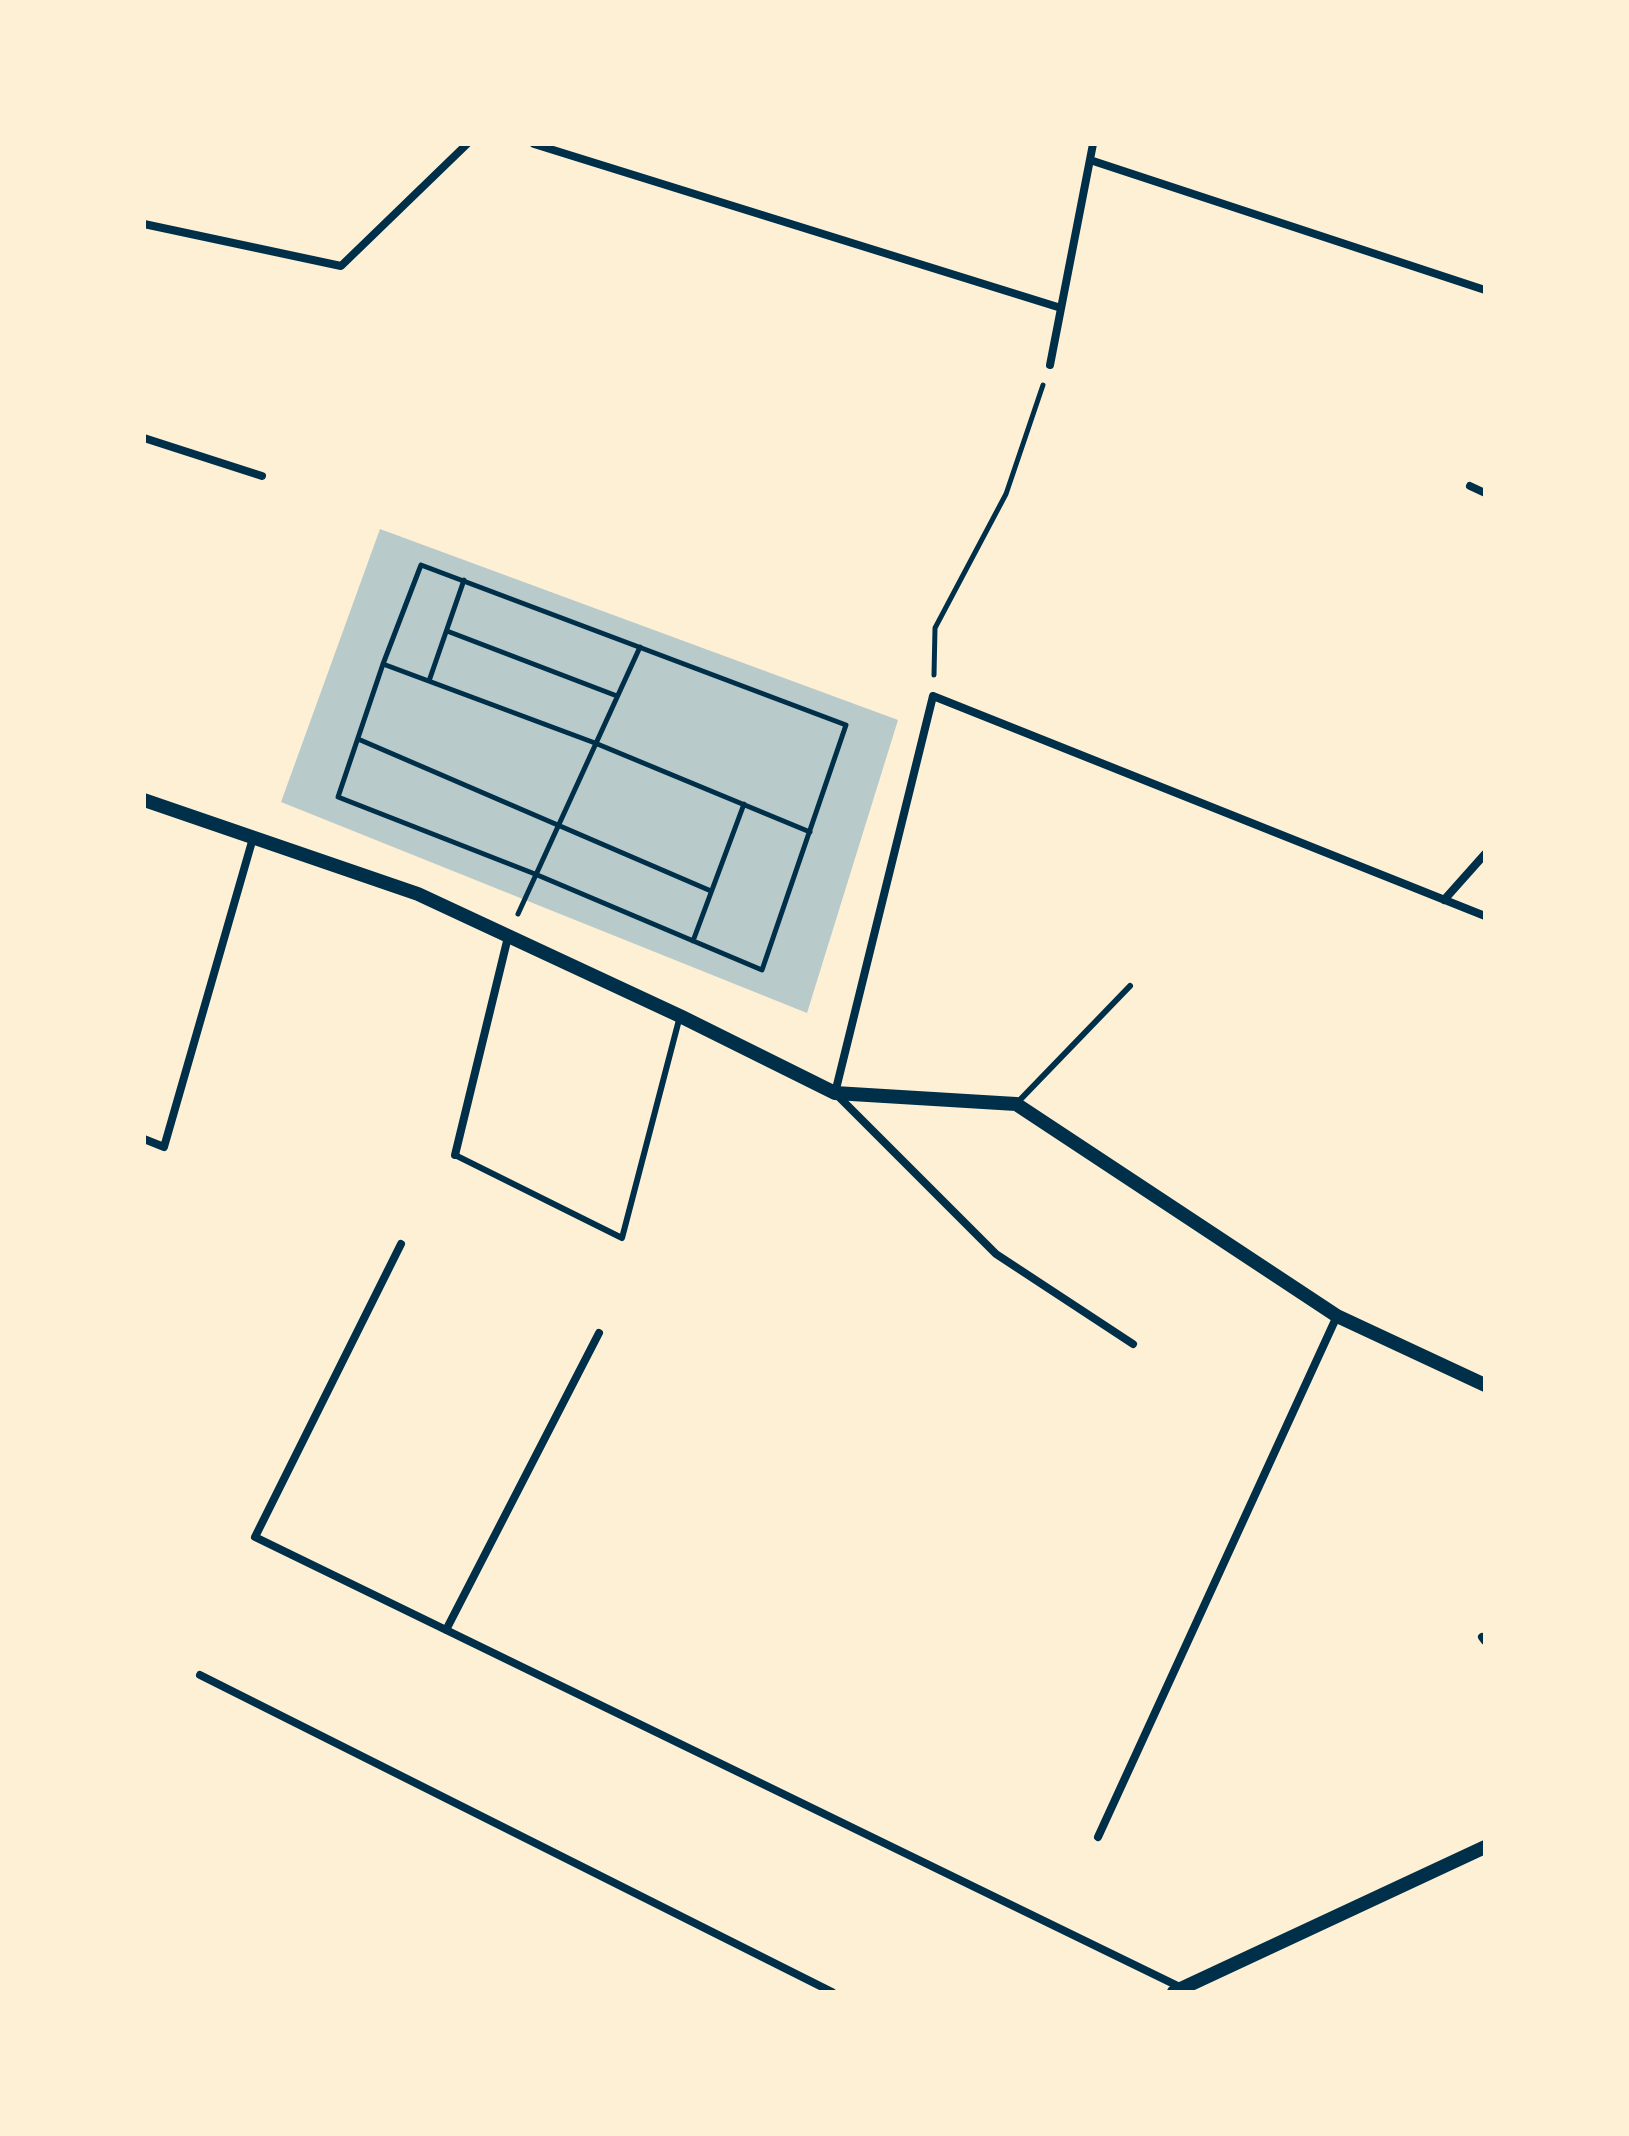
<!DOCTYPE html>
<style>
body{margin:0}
#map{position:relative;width:1629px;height:2136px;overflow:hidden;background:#fdf0d5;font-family:"Roboto Serif",serif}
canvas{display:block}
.frame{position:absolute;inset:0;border:146px solid #fdf0d5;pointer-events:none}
</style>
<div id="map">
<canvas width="1629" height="2136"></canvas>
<div class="frame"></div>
</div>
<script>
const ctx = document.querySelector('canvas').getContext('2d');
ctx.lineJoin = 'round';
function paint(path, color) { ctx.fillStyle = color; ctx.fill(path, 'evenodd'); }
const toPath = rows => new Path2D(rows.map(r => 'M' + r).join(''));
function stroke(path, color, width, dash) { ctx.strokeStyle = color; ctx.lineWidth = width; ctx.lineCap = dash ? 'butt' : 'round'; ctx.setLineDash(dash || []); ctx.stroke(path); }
const green = toPath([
 [380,529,898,720,807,1013,281,802]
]);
const path = toPath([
 [421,565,846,725,762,970,535,874,338,797,383,664,421,565],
 [447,631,617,696],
 [383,664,595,743,810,832],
 [934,675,935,628,1006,494,1043,385],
 [429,681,464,580],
 [358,739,711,891],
 [518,914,640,647],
 [693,941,744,804]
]);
const service = toPath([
 [1016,1104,1130,986],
 [455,1155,622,1238,680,1016]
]);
const minor = toPath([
 [534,144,1061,308],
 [1090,160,1485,290],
 [144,224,341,266,467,144],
 [1050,365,1093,144],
 [144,438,262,476],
 [1470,486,1485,493],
 [1444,900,1485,854],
 [144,1139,164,1147,253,838],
 [455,1155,508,937],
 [401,1244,255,1537,1182,1988],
 [1133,1344,996,1254,835,1093,933,696,1485,916],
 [446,1630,599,1333],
 [1482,1637,1485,1641],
 [200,1675,832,1992],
 [1098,1837,1337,1316]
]);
const tertiary = toPath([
 [144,800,418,894,680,1016,835,1093,1016,1104,1337,1316,1485,1385],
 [1174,1992,1485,1847]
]);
paint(green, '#b9caca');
stroke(path, '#003049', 5);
stroke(service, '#003049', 6);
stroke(minor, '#003049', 8);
stroke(tertiary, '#003049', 14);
</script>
